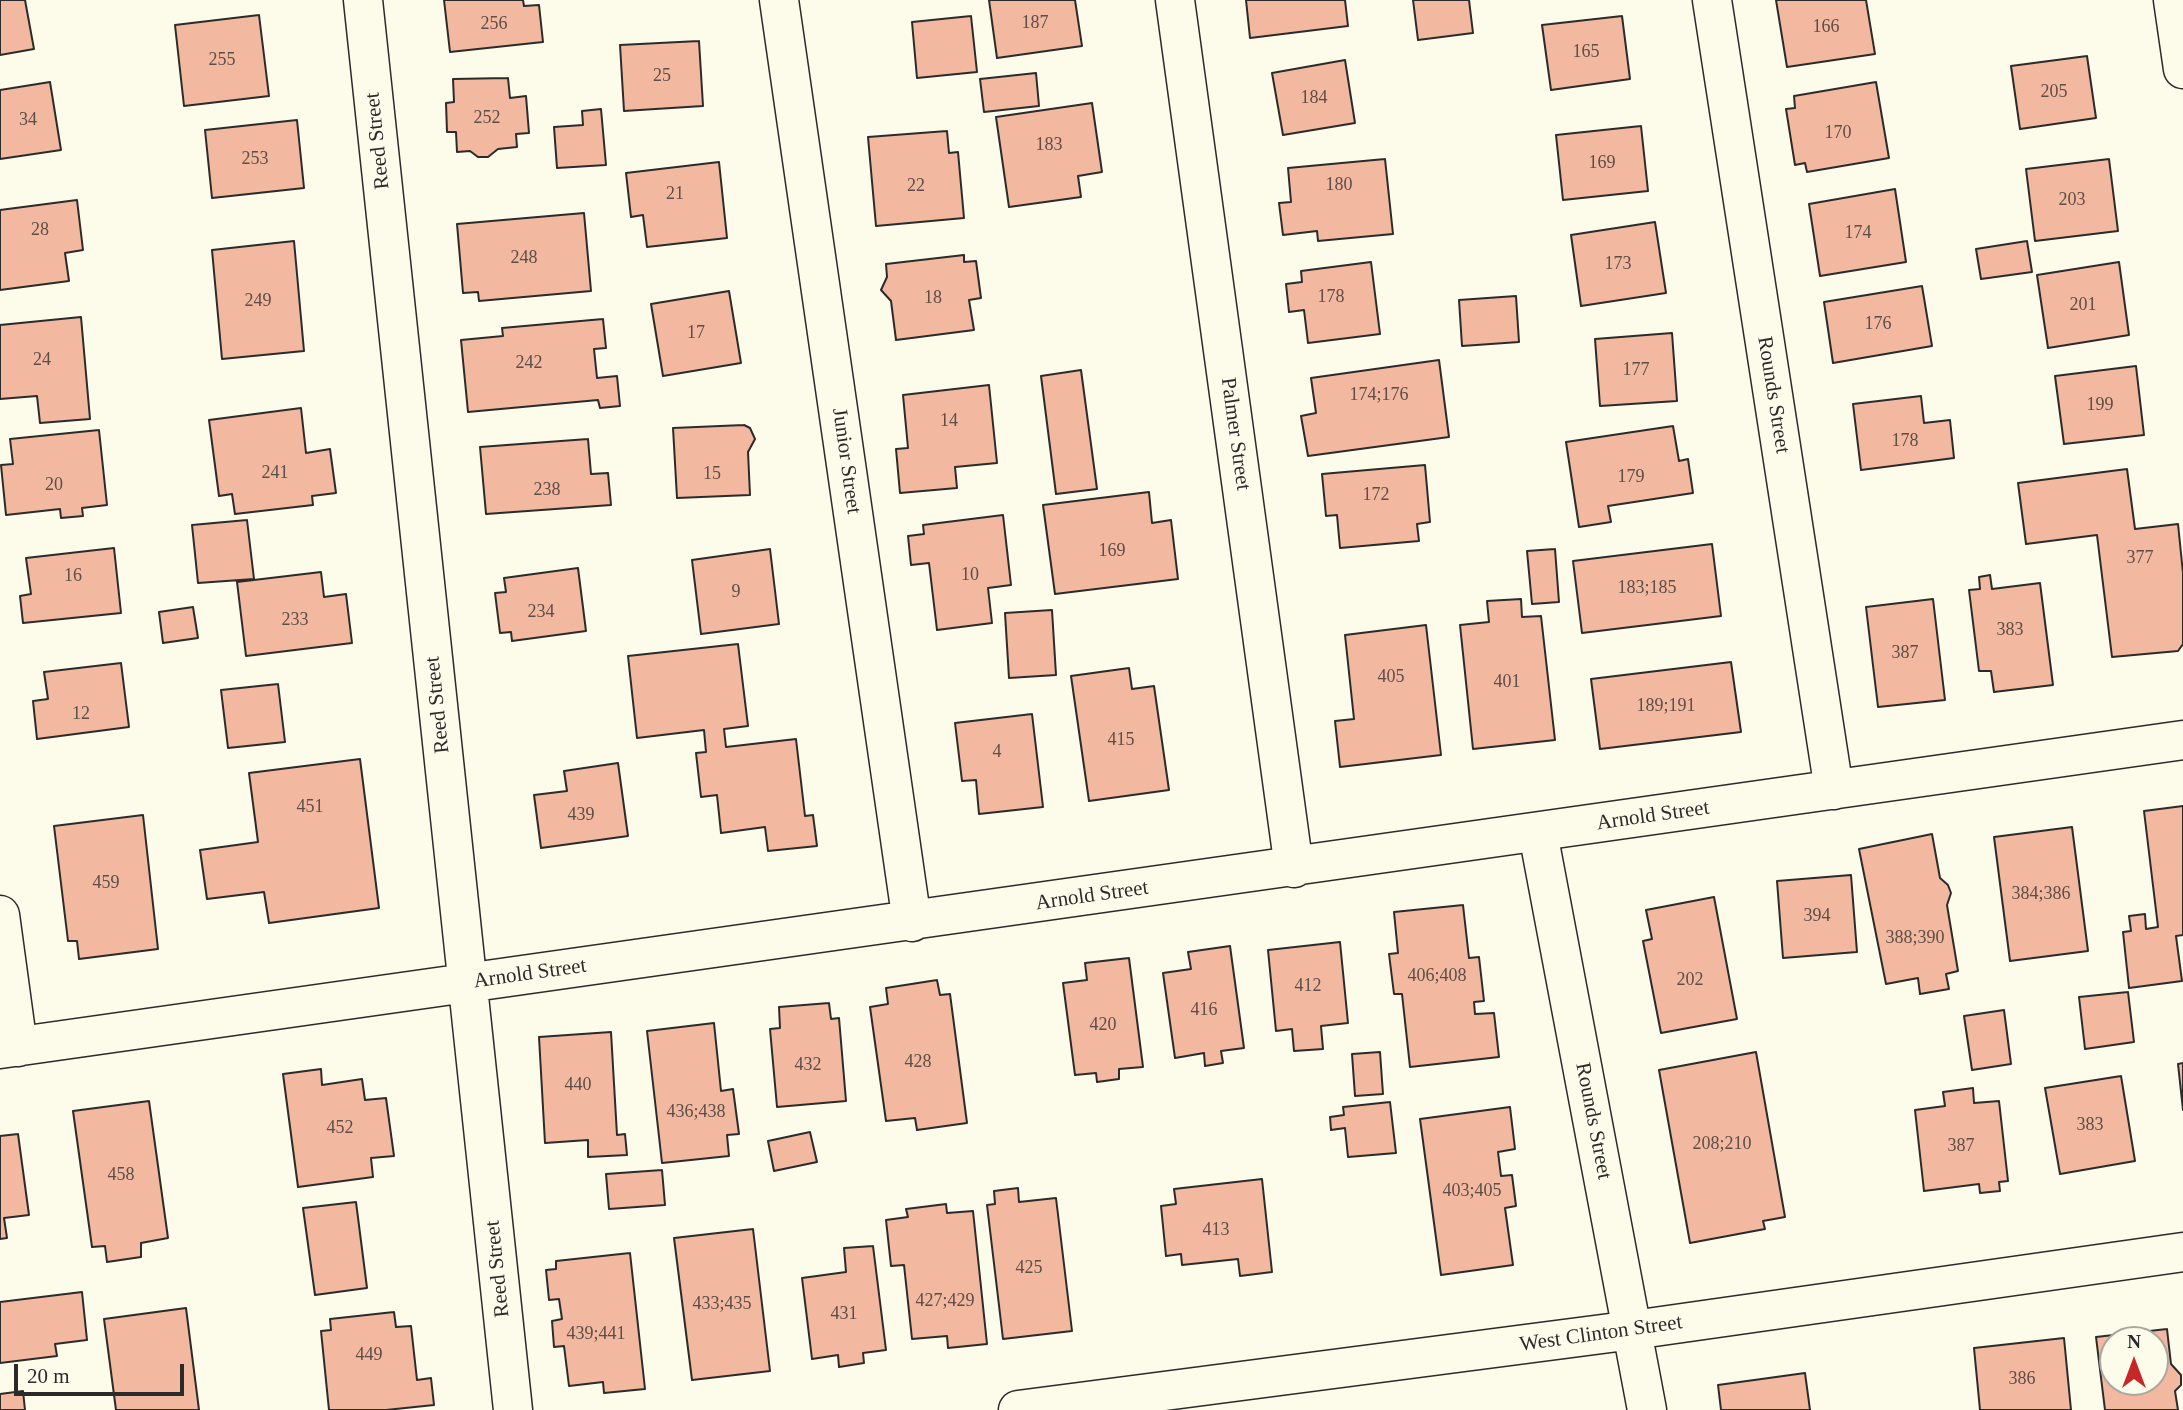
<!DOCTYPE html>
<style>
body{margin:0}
#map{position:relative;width:2183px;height:1410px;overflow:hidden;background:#fdfbea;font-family:Georgia,serif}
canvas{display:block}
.north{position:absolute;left:2099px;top:1326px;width:70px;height:70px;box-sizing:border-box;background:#fdfbea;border:2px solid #a9a89e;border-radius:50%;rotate:0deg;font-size:19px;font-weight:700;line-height:28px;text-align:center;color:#2b2b2b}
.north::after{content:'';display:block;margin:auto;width:24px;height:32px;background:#c62828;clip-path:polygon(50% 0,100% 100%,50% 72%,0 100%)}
.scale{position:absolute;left:14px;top:1364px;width:170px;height:32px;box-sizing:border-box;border:4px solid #2b2b2b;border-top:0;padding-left:9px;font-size:21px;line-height:24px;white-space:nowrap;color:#2b2b2b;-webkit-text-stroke:5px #fdfbea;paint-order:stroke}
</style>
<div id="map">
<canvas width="2183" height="1410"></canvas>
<div class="north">N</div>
<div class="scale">20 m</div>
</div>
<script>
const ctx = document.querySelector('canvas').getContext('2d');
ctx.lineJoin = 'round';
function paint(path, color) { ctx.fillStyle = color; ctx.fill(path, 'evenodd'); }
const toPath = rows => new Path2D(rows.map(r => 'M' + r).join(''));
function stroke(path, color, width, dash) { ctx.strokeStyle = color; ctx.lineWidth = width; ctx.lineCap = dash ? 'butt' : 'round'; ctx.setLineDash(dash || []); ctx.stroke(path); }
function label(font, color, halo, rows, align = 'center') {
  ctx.font = font + ' Georgia,serif'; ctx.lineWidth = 5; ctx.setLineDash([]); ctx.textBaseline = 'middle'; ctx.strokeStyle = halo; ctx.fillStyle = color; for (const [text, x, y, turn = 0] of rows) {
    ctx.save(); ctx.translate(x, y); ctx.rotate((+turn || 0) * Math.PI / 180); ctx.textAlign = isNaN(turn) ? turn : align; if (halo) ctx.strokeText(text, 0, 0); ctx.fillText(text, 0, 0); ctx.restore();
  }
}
const building = toPath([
 [0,0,25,0,34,49,0,55,0,0],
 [444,0,523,0,524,6,539,5,543,42,450,52,444,0],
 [989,0,1075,0,1082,46,997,58,989,0],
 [1246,0,1345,0,1348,26,1250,38,1246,0],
 [1413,0,1469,0,1473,33,1418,40,1413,0],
 [1776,0,1866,0,1875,54,1787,67,1776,0],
 [259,15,269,96,184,106,175,25,259,15],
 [971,16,977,72,917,78,912,22,971,16],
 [1622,16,1630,79,1551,90,1542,25,1622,16],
 [699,41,703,106,624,111,620,45,699,41],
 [2087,56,2096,118,2020,129,2011,66,2087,56],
 [1345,60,1355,123,1283,135,1272,73,1345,60],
 [1036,73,1039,106,984,112,980,79,1036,73],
 [508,78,510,98,526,96,529,133,516,134,517,147,498,149,488,157,478,157,470,151,457,152,456,132,447,132,446,103,454,102,453,79,508,78],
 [50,82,61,150,0,159,0,90,50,82],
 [1876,82,1889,158,1807,172,1805,163,1795,165,1786,109,1795,108,1794,96,1876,82],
 [1092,103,1102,172,1078,176,1081,197,1009,207,996,117,1092,103],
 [601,109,606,165,557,168,554,127,583,125,582,111,601,109],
 [297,120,304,188,212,198,205,130,297,120],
 [1641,126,1648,191,1563,200,1556,135,1641,126],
 [947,131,949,153,958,152,964,218,876,226,868,137,947,131],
 [1385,159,1393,234,1318,241,1317,231,1283,235,1279,203,1291,202,1288,168,1385,159],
 [2109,159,2118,231,2035,241,2026,169,2109,159],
 [719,162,727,238,647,247,643,215,631,217,626,173,719,162],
 [1895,189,1906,262,1820,276,1809,204,1895,189],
 [77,200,83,250,65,253,69,281,0,290,0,210,77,200],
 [584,213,591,291,479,301,478,292,463,293,457,224,584,213],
 [1655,222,1666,293,1581,306,1571,235,1655,222],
 [294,241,304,351,222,359,212,250,294,241],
 [2027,241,2032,272,1981,279,1976,249,2027,241],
 [964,255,964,262,976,261,981,298,969,300,974,330,896,340,891,301,881,290,887,277,886,264,964,255],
 [1371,262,1380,334,1308,343,1304,310,1289,312,1286,284,1302,282,1301,271,1371,262],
 [2119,262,2129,335,2048,348,2037,275,2119,262],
 [1922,286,1932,346,1833,363,1824,302,1922,286],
 [729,291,741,363,663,376,651,304,729,291],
 [1516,296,1519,342,1462,346,1459,300,1516,296],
 [81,317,90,419,40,423,37,396,0,399,0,325,81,317],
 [603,319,606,348,594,349,597,378,617,376,620,406,600,408,598,400,468,412,461,340,503,336,502,328,603,319],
 [1672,333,1677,401,1600,406,1595,339,1672,333],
 [1439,360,1449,437,1308,456,1301,416,1316,413,1311,378,1439,360],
 [2136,366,2144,435,2064,444,2055,376,2136,366],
 [1081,370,1097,489,1056,494,1041,376,1081,370],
 [989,385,997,463,955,467,957,488,900,493,896,449,908,448,903,395,989,385],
 [1921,396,1924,423,1950,420,1954,458,1861,470,1853,404,1921,396],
 [301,408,306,453,330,449,336,493,312,496,313,505,235,514,232,494,219,496,209,420,301,408],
 [744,425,750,428,755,439,748,452,750,495,677,498,673,428,744,425],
 [1673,426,1679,461,1688,459,1693,493,1608,506,1611,522,1579,527,1566,442,1673,426],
 [99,430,107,505,82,508,83,516,61,518,60,509,6,515,1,465,13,464,10,439,99,430],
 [588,439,591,474,608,473,611,505,486,514,480,447,588,439],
 [1425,465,1430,522,1417,524,1419,541,1340,548,1337,515,1326,516,1322,474,1425,465],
 [2127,469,2135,529,2178,524,2183,573,2183,644,2178,651,2112,657,2097,535,2026,544,2018,483,2127,469],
 [1149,492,1152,523,1171,520,1178,579,1055,594,1043,505,1149,492],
 [1003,515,1011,585,988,588,992,623,937,630,929,563,911,565,908,536,924,534,923,525,1003,515],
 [247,520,254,579,198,583,192,525,247,520],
 [1712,544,1721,616,1582,633,1573,561,1712,544],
 [114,548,121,613,23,623,20,596,31,594,26,558,114,548],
 [770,549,779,624,701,634,692,560,770,549],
 [1555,549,1559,602,1532,604,1527,551,1555,549],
 [578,568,586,631,512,641,511,632,500,633,495,593,506,592,504,578,578,568],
 [321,572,324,597,346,594,352,643,246,656,237,582,321,572],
 [1990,575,1992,589,2040,583,2053,685,1994,692,1991,671,1979,671,1969,590,1980,589,1979,577,1990,575],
 [1521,599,1522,617,1541,616,1555,740,1473,749,1460,625,1489,622,1487,601,1521,599],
 [1933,599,1945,700,1878,707,1866,607,1933,599],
 [193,607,198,638,163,643,159,612,193,607],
 [1052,610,1056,675,1009,678,1005,613,1052,610],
 [1426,625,1441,755,1340,767,1335,721,1354,719,1345,635,1426,625],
 [738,644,748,726,724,729,726,747,796,739,805,816,813,815,817,846,768,851,765,827,721,833,717,795,701,797,696,753,706,752,704,730,637,738,628,656,738,644],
 [1731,662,1741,732,1600,749,1591,679,1731,662],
 [121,663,129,727,37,739,33,701,48,699,44,672,121,663],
 [1129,668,1132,689,1154,686,1169,790,1089,801,1071,676,1129,668],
 [278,684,285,742,228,748,221,690,278,684],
 [1032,714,1043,807,979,814,976,780,962,781,955,723,1032,714],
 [360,759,379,908,269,923,264,892,207,899,200,850,258,842,249,773,360,759],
 [618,763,628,836,541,848,534,795,567,791,564,771,618,763],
 [2183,806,2183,935,2176,936,2182,981,2129,988,2123,932,2131,931,2129,916,2145,914,2146,929,2158,927,2144,811,2183,806],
 [143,815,158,949,79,959,77,941,68,941,54,826,143,815],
 [2072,827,2088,951,2010,961,1994,837,2072,827],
 [1932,834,1940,878,1948,885,1951,893,1947,905,1958,971,1946,974,1949,989,1920,994,1918,978,1886,984,1859,849,1932,834],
 [1851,875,1857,952,1783,958,1777,881,1851,875],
 [1714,897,1737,1019,1661,1033,1643,941,1652,939,1646,910,1714,897],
 [1463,905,1469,958,1479,957,1484,1001,1474,1002,1475,1014,1494,1013,1499,1057,1410,1067,1402,994,1394,994,1389,954,1398,953,1394,912,1463,905],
 [1340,942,1348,1023,1321,1026,1323,1049,1294,1051,1292,1029,1276,1031,1268,950,1340,942],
 [1230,946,1244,1048,1221,1051,1223,1063,1205,1066,1204,1053,1175,1058,1163,973,1191,969,1188,952,1230,946],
 [1129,958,1143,1067,1119,1069,1119,1079,1097,1082,1096,1073,1075,1075,1063,983,1087,980,1085,963,1129,958],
 [937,980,940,995,950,994,967,1123,917,1130,915,1118,886,1121,870,1007,888,1004,886,988,937,980],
 [2128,992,2134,1042,2085,1049,2079,997,2128,992],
 [829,1003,831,1019,839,1018,846,1101,777,1107,770,1029,780,1028,779,1007,829,1003],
 [2004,1010,2011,1064,1972,1070,1964,1016,2004,1010],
 [714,1023,721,1091,733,1089,739,1134,727,1135,729,1156,662,1163,647,1031,714,1023],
 [611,1032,617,1135,625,1134,627,1155,588,1157,588,1140,545,1143,539,1037,611,1032],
 [1380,1052,1383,1094,1355,1096,1352,1054,1380,1052],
 [1756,1052,1785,1217,1763,1221,1765,1229,1690,1243,1659,1070,1756,1052],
 [2183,1063,2183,1110,2178,1064,2183,1063],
 [321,1069,322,1085,362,1079,365,1100,386,1098,394,1156,371,1158,373,1177,298,1187,283,1074,321,1069],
 [2121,1076,2135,1161,2060,1174,2045,1088,2121,1076],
 [1973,1088,1974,1103,1999,1101,2008,1181,1999,1182,2000,1191,1980,1193,1979,1184,1924,1191,1915,1110,1945,1106,1943,1092,1973,1088],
 [149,1101,168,1238,141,1243,141,1257,107,1262,105,1246,92,1247,73,1111,149,1101],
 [1390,1102,1396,1153,1348,1157,1345,1128,1331,1130,1330,1117,1344,1115,1343,1107,1390,1102],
 [1510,1107,1515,1149,1498,1152,1501,1176,1512,1175,1516,1206,1505,1208,1513,1265,1441,1275,1420,1119,1510,1107],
 [810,1132,817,1162,774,1171,768,1141,810,1132],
 [18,1134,29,1215,4,1218,7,1238,0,1239,0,1136,18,1134],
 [662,1170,665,1205,609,1209,606,1174,662,1170],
 [1262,1179,1272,1272,1240,1276,1238,1259,1182,1265,1181,1254,1166,1256,1161,1206,1176,1204,1174,1189,1262,1179],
 [1018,1188,1019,1202,1056,1198,1072,1331,1003,1339,987,1205,995,1204,994,1191,1018,1188],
 [356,1202,367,1288,315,1295,303,1208,356,1202],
 [946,1204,947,1213,973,1211,987,1344,948,1348,947,1336,912,1339,904,1265,891,1266,886,1220,908,1217,906,1209,946,1204],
 [753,1229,770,1371,692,1380,674,1238,753,1229],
 [873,1246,886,1350,863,1353,864,1363,839,1367,838,1355,812,1359,802,1278,846,1272,844,1248,873,1246],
 [630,1253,645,1389,604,1393,603,1382,569,1386,564,1346,554,1347,552,1321,562,1319,559,1299,549,1300,546,1270,556,1269,556,1261,630,1253],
 [82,1292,87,1340,55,1344,57,1356,0,1363,0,1302,82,1292],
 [186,1308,199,1410,116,1410,104,1319,186,1308],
 [394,1312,396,1327,411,1326,417,1380,431,1378,434,1405,386,1410,329,1410,321,1331,331,1330,330,1319,394,1312],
 [2167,1329,2171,1364,2181,1375,2181,1385,2175,1391,2178,1410,2105,1410,2096,1337,2167,1329],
 [2113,1340,2155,1340,2155,1382,2113,1382,2113,1340],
 [2064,1338,2071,1410,1980,1410,1974,1348,2064,1338],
 [1805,1373,1810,1410,1721,1410,1718,1385,1805,1373],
 [23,1391,25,1410,0,1410,0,1394,23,1391]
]);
const minor = toPath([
 [363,0,513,1410],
 [779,0,912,922],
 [1175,0,1294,868],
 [1712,0,1834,790],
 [2173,0,2183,69],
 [1538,833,1647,1410],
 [0,915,18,1047],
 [0,1049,2183,740],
 [1018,1410,1633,1330,2183,1252]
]);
const numberNames = [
 ["187",1035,23],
 ["256",494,24],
 ["166",1826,27],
 ["165",1586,52],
 ["255",222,60],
 ["25",662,76],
 ["205",2054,92],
 ["184",1314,98],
 ["252",487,118],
 ["34",28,120],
 ["170",1838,133],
 ["183",1049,145],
 ["253",255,159],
 ["169",1602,163],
 ["180",1339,185],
 ["22",916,186],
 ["21",675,194],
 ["203",2072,200],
 ["28",40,230],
 ["174",1858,233],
 ["248",524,258],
 ["173",1618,264],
 ["178",1331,297],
 ["18",933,298],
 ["249",258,301],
 ["201",2083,305],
 ["176",1878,324],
 ["17",696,333],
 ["24",42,360],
 ["242",529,363],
 ["177",1636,370],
 ["174;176",1379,395],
 ["199",2100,405],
 ["14",949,421],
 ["178",1905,441],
 ["241",275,473],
 ["15",712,474],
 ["179",1631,477],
 ["20",54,485],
 ["238",547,490],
 ["172",1376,495],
 ["169",1112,551],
 ["377",2140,558],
 ["10",970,575],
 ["16",73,576],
 ["183;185",1647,588],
 ["9",736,592],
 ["234",541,612],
 ["233",295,620],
 ["383",2010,630],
 ["387",1905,653],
 ["405",1391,677],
 ["401",1507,682],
 ["189;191",1666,706],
 ["12",81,714],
 ["415",1121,740],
 ["4",997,752],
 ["451",310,807],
 ["439",581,815],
 ["459",106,883],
 ["384;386",2041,894],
 ["394",1817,916],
 ["388;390",1915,938],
 ["406;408",1437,976],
 ["202",1690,980],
 ["412",1308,986],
 ["416",1204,1010],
 ["420",1103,1025],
 ["428",918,1062],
 ["432",808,1065],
 ["440",578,1085],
 ["436;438",696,1112],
 ["383",2090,1125],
 ["452",340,1128],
 ["208;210",1722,1144],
 ["387",1961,1146],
 ["458",121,1175],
 ["403;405",1472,1191],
 ["413",1216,1230],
 ["425",1029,1268],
 ["427;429",945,1301],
 ["433;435",722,1304],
 ["431",844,1314],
 ["439;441",596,1334],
 ["449",369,1355],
 ["386",2022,1379]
];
const streetNames = [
 ["Reed Street",378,141,-96],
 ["Rounds Street",1773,395,81],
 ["Palmer Street",1235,434,82],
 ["Junior Street",846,461,82],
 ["Reed Street",438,705,-96],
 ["Arnold Street",1653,816,-8],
 ["Arnold Street",1092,896,-8],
 ["Arnold Street",530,974,-8],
 ["Rounds Street",1593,1121,79],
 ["Reed Street",498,1269,-96],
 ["West Clinton Street",1601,1334,-8]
];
paint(building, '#f2b8a0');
stroke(building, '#2b2b2b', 2);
stroke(minor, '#2b2b2b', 41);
stroke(minor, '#fdfbea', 38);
label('18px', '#5d4e48', null, numberNames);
label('21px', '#2b2b2b', '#fdfbea', streetNames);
</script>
